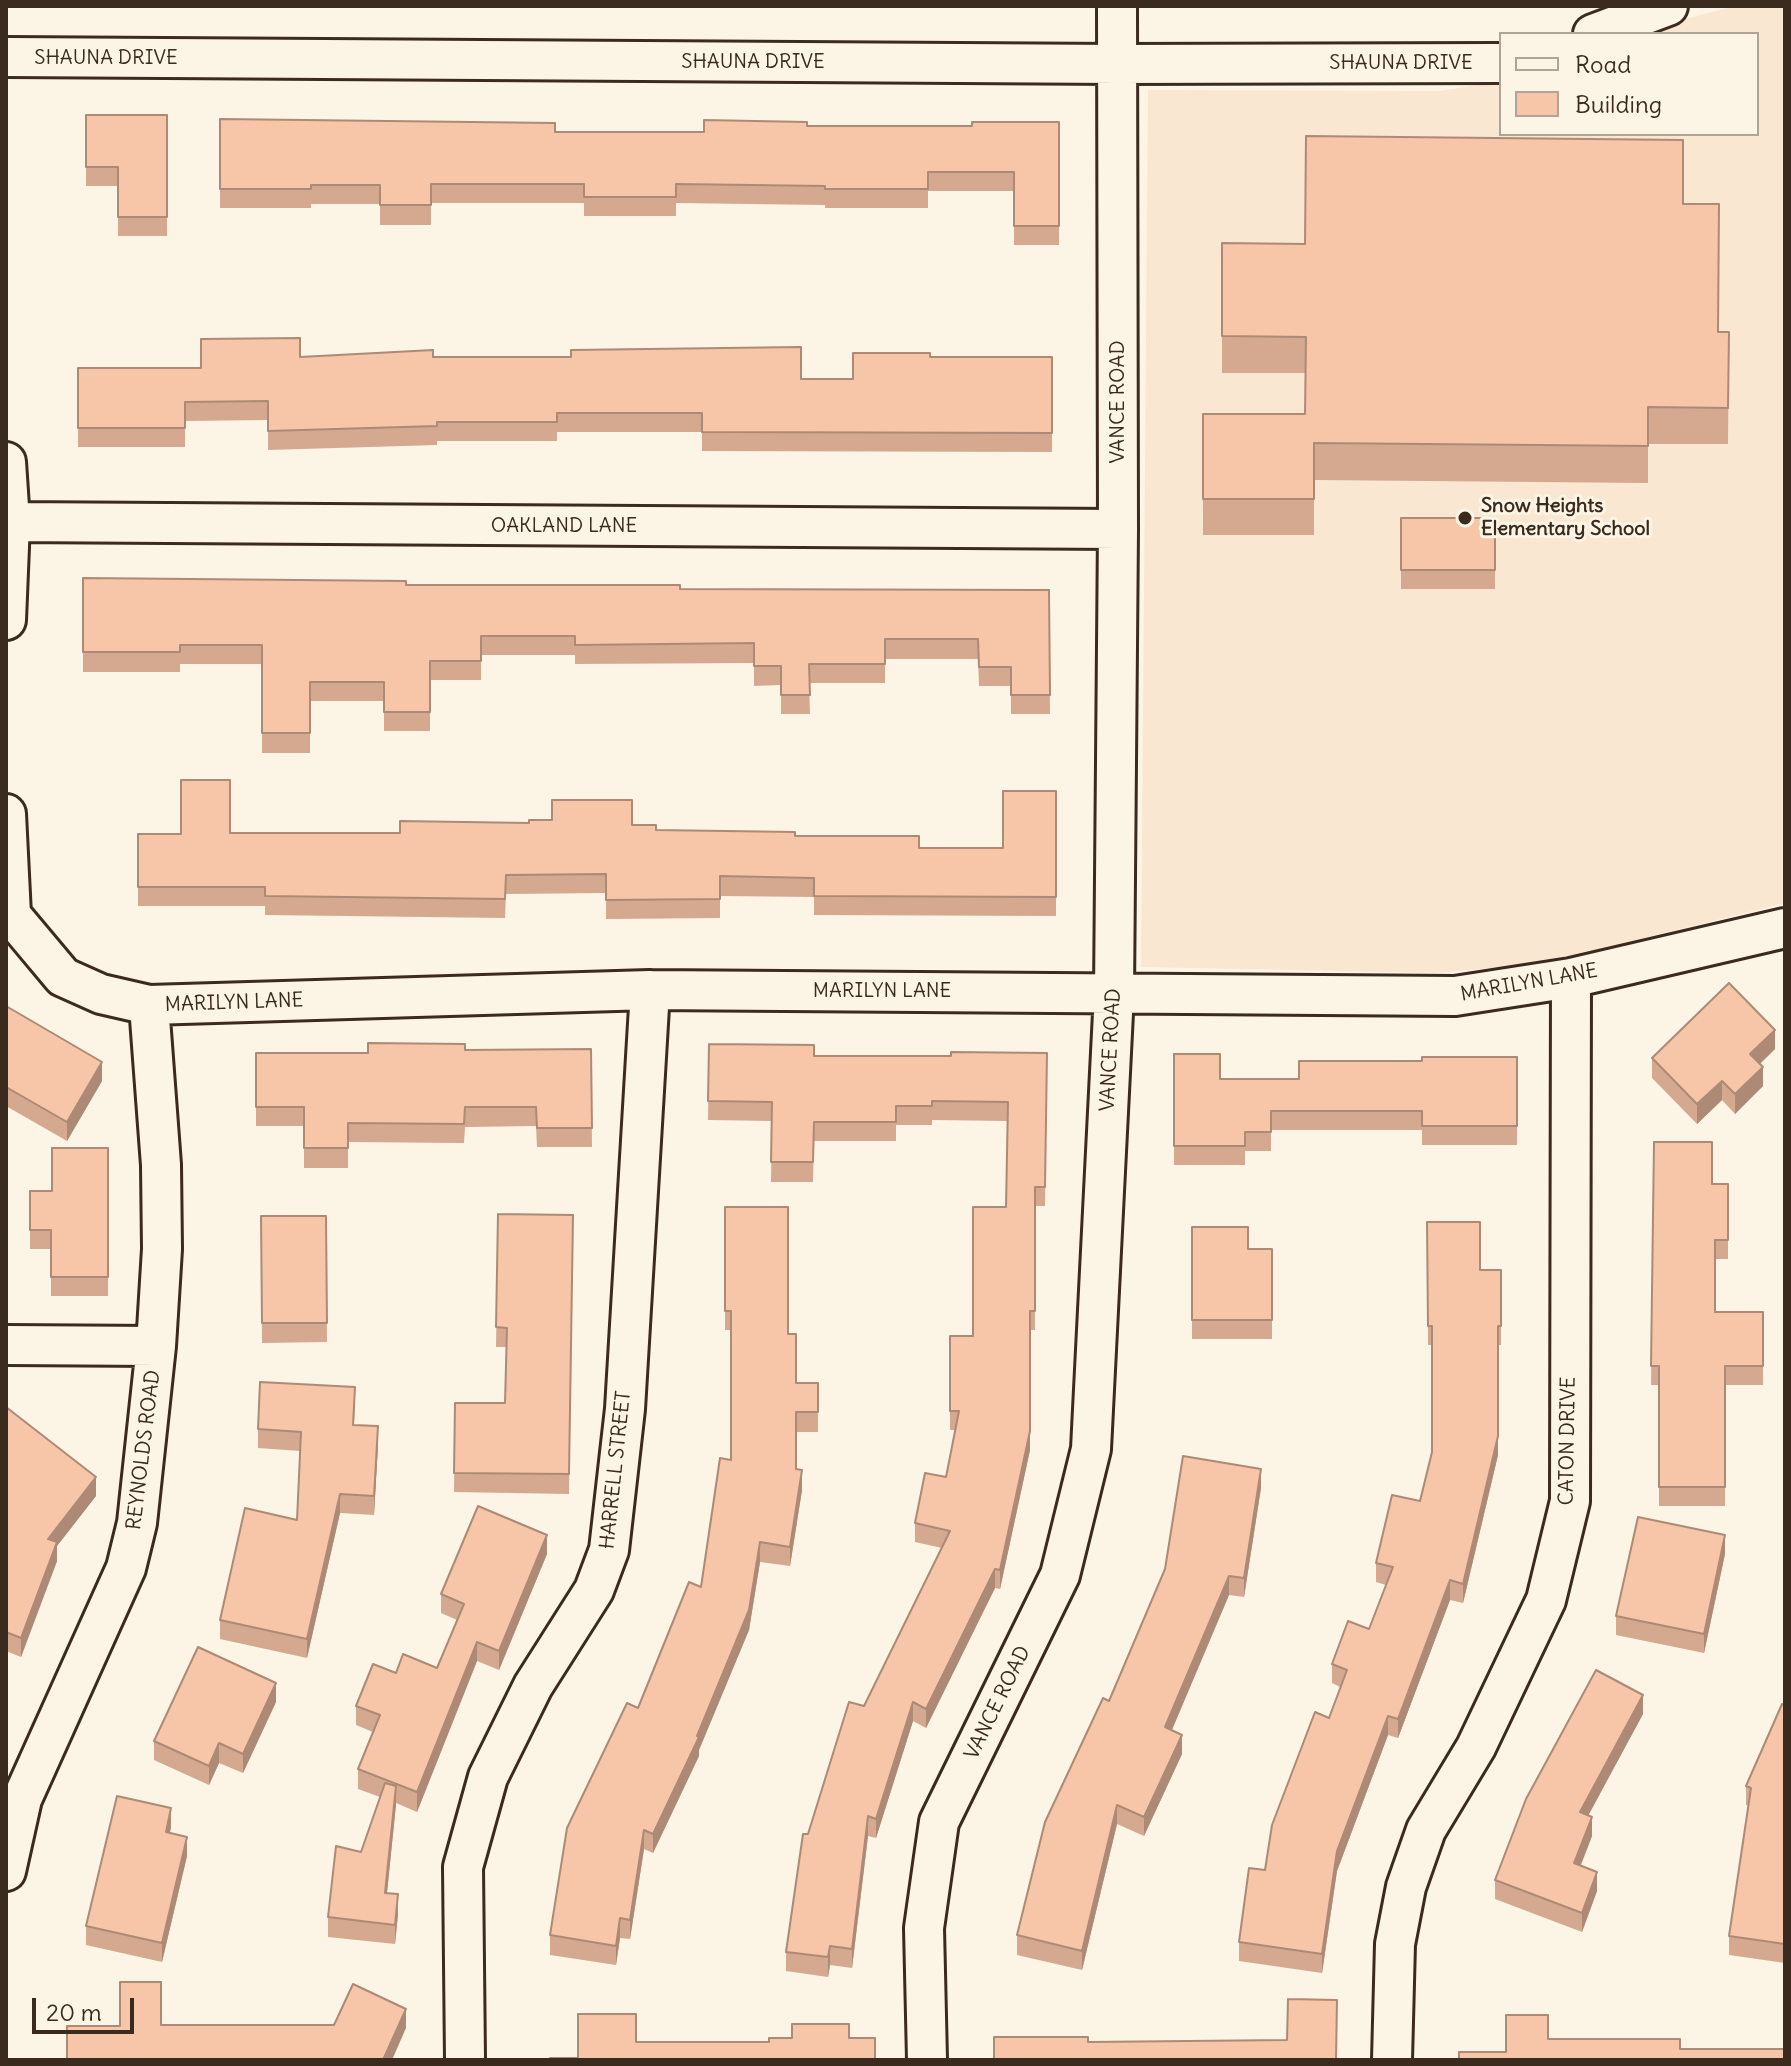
<!DOCTYPE html>
<style>
body{margin:0}
#map{position:relative;width:1791px;height:2066px;overflow:hidden;background:#fcf5e5;font-family:Delius,sans-serif}
canvas{display:block}
.frame{position:absolute;inset:0;border:8px solid #3b2a1e;pointer-events:none}
.legend{position:absolute;left:1499px;top:32px;width:260px;height:104px;box-sizing:border-box;background:#fcf5e5;border:2px solid #afa495;margin:0;padding:10px 14px;list-style:none;font-size:24px;color:#3b2a1e}
.legend li{display:flex;align-items:center;gap:16px;height:40px}
.legend b{width:40px;border:2px solid #afa495}
.scale{position:absolute;left:32px;top:1998px;width:102px;height:36px;box-sizing:border-box;border:4px solid #3b2a1e;border-top:0;padding-left:10px;font-size:24px;line-height:28px;white-space:nowrap;color:#3b2a1e;-webkit-text-stroke:6px #fcf5e5;paint-order:stroke}
</style>
<div id="map">
<canvas width="1791" height="2066"></canvas>
<div class="frame"></div>
<ul class="legend">
<li><b style="height:10px;background:#fcf5e5"></b>Road</li>
<li><b style="height:22px;background:#f7c5a7"></b>Building</li>
</ul>
<div class="scale">20 m</div>
</div>
<script>
const ctx = document.querySelector('canvas').getContext('2d');
ctx.lineJoin = 'round';
function paint(path, color) { ctx.fillStyle = color; ctx.fill(path, 'evenodd'); }
const toPath = rows => new Path2D(rows.map(r => 'M' + r).join(''));
function stroke(path, color, width, dash) { ctx.strokeStyle = color; ctx.lineWidth = width; ctx.lineCap = dash ? 'butt' : 'round'; ctx.setLineDash(dash || []); ctx.stroke(path); }
function label(font, color, halo, rows, align = 'center') {
  ctx.font = font + ' Delius,sans-serif'; ctx.lineWidth = 6; ctx.setLineDash([]); ctx.textBaseline = 'middle'; ctx.strokeStyle = halo; ctx.fillStyle = color; for (const [text, x, y, turn = 0] of rows) {
    ctx.save(); ctx.translate(x, y); ctx.rotate((+turn || 0) * Math.PI / 180); ctx.textAlign = isNaN(turn) ? turn : align; if (halo) ctx.strokeText(text, 0, 0); ctx.fillText(text, 0, 0); ctx.restore();
  }
}
const built = toPath([
 [1735,6,1785,6,1785,903,1585,953,1503,967,1435,973,1141,967,1148,90,1440,91,1501,81,1501,134,1757,134,1757,34,1641,34,1666,24]
]);
const minor = toPath([
 [1593,34,1668,6],
 [6,57,1117,64,1501,63],
 [6,462,10,522,6,620],
 [10,522,1118,529],
 [6,814,11,915],
 [6,915,11,915,63,977,101,994,149,1005,650,990,1455,996,1571,978,1785,928],
 [6,1345,156,1346],
 [6,1871,22,1799,126,1568,137,1523,156,1346,162,1249,161,1165,149,1005],
 [465,2060,463,1867,488,1777,533,1686,594,1590,609,1550,625,1409,650,990],
 [927,2060,924,1928,939,1822,1060,1575,1091,1449,1114,993,1118,529,1117,6],
 [1392,2060,1395,1944,1406,1887,1426,1830,1476,1747,1546,1600,1570,1501,1571,978]
]);
const wall = toPath([
 [86,115,167,115,167,236,118,236,118,186,86,186],
 [220,119,555,132,704,132,807,126,972,126,1059,122,1059,245,1014,245,1014,191,928,191,928,208,825,208,825,205,676,203,676,216,584,216,584,203,431,203,431,225,380,225,380,204,311,204,311,208,220,208],
 [1683,204,1718,332,1729,332,1728,444,1648,444,1648,483,1314,480,1314,535,1203,535,1203,414,1305,414,1305,373,1222,373,1222,336,1305,244],
 [300,357,433,357,801,379,853,379,930,357,1052,357,1052,452,702,451,702,432,557,432,557,441,437,441,437,445,268,450,268,420,185,421,185,447,78,447,78,368,201,368],
 [1401,518,1495,518,1495,589,1401,589],
 [83,578,680,589,1049,590,1050,714,1011,714,1011,686,979,686,978,659,885,659,885,683,809,683,810,714,781,714,781,685,754,686,754,663,575,664,575,655,481,655,481,680,430,680,430,731,384,731,384,701,310,701,310,753,262,753,262,664,180,664,180,672,83,672],
 [1056,791,1056,916,814,915,814,897,720,896,720,918,606,919,606,893,506,894,505,918,265,915,265,906,138,906,138,834,400,833,632,825,656,830,795,836,919,848,1003,848],
 [6,1006,102,1081,67,1141,6,1106],
 [709,1044,814,1056,951,1056,1047,1053,1045,1206,1035,1206,1035,1330,1030,1330,1030,1450,1000,1589,995,1588,926,1728,913,1721,876,1838,868,1836,852,1968,830,1965,828,1977,786,1971,786,1952,808,1834,864,1706,942,1548,915,1542,915,1523,946,1477,956,1430,950,1430,950,1336,973,1336,1006,1207,1007,1121,932,1120,932,1125,896,1125,896,1141,814,1141,813,1182,771,1182,772,1121,708,1120],
 [591,1049,592,1147,537,1147,536,1126,465,1127,464,1143,348,1142,348,1168,304,1168,304,1126,256,1126,256,1053,368,1053,465,1050],
 [1775,1049,1760,1064,1763,1086,1735,1114,1722,1100,1697,1124,1652,1078,1652,1058],
 [1174,1054,1220,1079,1299,1079,1422,1061,1517,1057,1517,1145,1422,1145,1422,1130,1271,1130,1271,1151,1245,1151,1245,1165,1174,1165],
 [1654,1142,1712,1184,1728,1184,1728,1259,1715,1259,1715,1312,1763,1312,1763,1385,1725,1385,1725,1506,1659,1506,1659,1385,1651,1385],
 [108,1148,108,1296,51,1296,51,1249,30,1249,30,1191,52,1191],
 [725,1207,788,1334,796,1383,818,1383,818,1432,796,1432,796,1469,802,1490,790,1566,760,1562,749,1630,699,1750,699,1756,653,1853,644,1849,630,1939,620,1938,616,1965,550,1955,550,1935,638,1708,701,1587,731,1460,731,1330,725,1330],
 [498,1214,573,1215,569,1494,454,1492,455,1403,505,1403,506,1347,496,1347],
 [261,1216,326,1216,327,1342,262,1343],
 [1427,1222,1480,1270,1501,1270,1501,1345,1498,1345,1498,1455,1463,1603,1450,1600,1398,1738,1388,1735,1337,1871,1322,1973,1239,1961,1239,1942,1265,1870,1329,1718,1340,1687,1332,1683,1332,1664,1369,1629,1386,1585,1376,1582,1376,1563,1420,1501,1432,1452,1432,1345,1428,1345],
 [1192,1227,1248,1249,1272,1249,1272,1339,1192,1339],
 [355,1406,354,1425,378,1445,374,1515,340,1513,307,1658,220,1639,220,1620,297,1520,300,1451,258,1448,258,1429],
 [6,1407,96,1496,57,1546,57,1561,21,1657,6,1651],
 [1261,1488,1244,1597,1229,1595,1172,1730,1182,1754,1144,1836,1117,1824,1082,1970,1017,1955,1017,1935,1109,1701],
 [547,1554,499,1670,477,1661,417,1812,396,1803,387,1893,398,1914,395,1944,328,1937,328,1917,361,1852,380,1797,358,1789,358,1769,373,1732,356,1725,356,1706,396,1673,437,1668,457,1620,441,1613,441,1594],
 [1725,1554,1704,1653,1616,1635,1616,1616],
 [276,1702,243,1773,219,1763,209,1785,154,1760,154,1741],
 [1785,1705,1785,1963,1729,1955,1729,1936,1749,1806,1746,1805,1746,1786],
 [1643,1714,1588,1815,1592,1836,1581,1865,1597,1891,1582,1932,1495,1899,1495,1880],
 [171,1827,170,1833,187,1856,162,1962,86,1945,86,1926]
]);
const shadedWall = toPath([
 [1775,1030,1775,1049,1750,1073,1750,1054],
 [102,1062,102,1081,67,1141,67,1122],
 [1763,1067,1763,1086,1735,1114,1735,1094],
 [1722,1081,1722,1100,1697,1124,1697,1104],
 [378,1426,378,1445,374,1515,374,1496],
 [1030,1431,1030,1450,1000,1589,1000,1570],
 [1498,1436,1498,1455,1463,1603,1463,1584],
 [1261,1469,1261,1488,1244,1597,1244,1578],
 [802,1470,802,1490,790,1566,790,1547],
 [96,1477,96,1496,57,1546,57,1561,21,1657,21,1638,48,1539],
 [340,1494,340,1513,307,1658,307,1639],
 [547,1535,547,1554,499,1670,499,1651],
 [1725,1535,1725,1554,1704,1653,1704,1634],
 [760,1542,760,1562,749,1630,699,1750,699,1756,653,1853,653,1834,697,1736],
 [995,1569,995,1588,926,1728,926,1709],
 [1229,1576,1229,1595,1165,1746,1165,1727],
 [1450,1580,1450,1600,1398,1738,1398,1719],
 [477,1642,477,1661,417,1812,417,1792],
 [276,1683,276,1702,243,1773,243,1754],
 [1643,1695,1643,1714,1580,1831,1580,1812],
 [913,1702,913,1721,876,1838,876,1819],
 [1388,1716,1388,1735,1337,1871,1322,1973,1322,1954,1337,1851],
 [1182,1735,1182,1754,1144,1836,1144,1817],
 [219,1743,219,1763,209,1785,209,1766],
 [396,1786,396,1805,385,1912,385,1893],
 [1117,1805,1117,1824,1082,1970,1082,1951],
 [171,1808,171,1827,166,1851,166,1832],
 [868,1816,868,1836,852,1968,852,1949],
 [1592,1817,1592,1836,1574,1882,1574,1863],
 [644,1830,644,1849,630,1939,630,1920],
 [187,1837,187,1856,162,1962,162,1943],
 [1597,1872,1597,1891,1582,1932,1582,1913],
 [398,1894,398,1914,395,1944,395,1925],
 [620,1918,620,1938,616,1965,616,1946],
 [830,1946,830,1965,828,1977,828,1957],
 [406,2009,406,2028,392,2060,383,2060]
]);
const building = toPath([
 [86,115,167,115,167,217,118,217,118,167,86,167,86,115],
 [220,119,555,123,555,132,704,132,704,120,807,122,807,126,972,126,972,122,1059,122,1059,226,1014,226,1014,172,928,172,928,189,825,189,825,186,676,184,676,197,584,197,584,184,431,184,431,205,380,205,380,185,311,185,311,189,220,189,220,119],
 [1306,136,1683,140,1683,204,1719,204,1718,332,1729,332,1728,408,1648,407,1648,446,1314,443,1314,499,1203,499,1203,414,1305,414,1306,337,1222,336,1222,243,1305,244,1306,136],
 [300,338,300,357,433,350,433,357,571,357,571,350,801,347,801,379,853,379,853,353,930,353,930,357,1052,357,1052,433,702,432,702,413,557,413,557,422,437,422,437,426,268,431,268,401,185,402,185,428,78,428,78,368,201,368,201,339,300,338],
 [1401,518,1495,518,1495,570,1401,570,1401,518],
 [83,578,406,581,406,585,680,585,680,589,1049,590,1050,695,1011,695,1011,667,979,667,978,639,885,639,885,664,809,664,810,695,781,695,781,666,754,666,754,643,575,645,575,636,481,636,481,661,430,661,430,712,384,712,384,682,310,682,310,733,262,733,262,645,180,645,180,652,83,652,83,578],
 [181,780,230,780,230,833,400,833,400,821,529,823,529,820,552,820,552,800,632,800,632,825,656,825,656,830,795,832,795,836,919,836,919,848,1003,848,1003,791,1056,791,1056,897,814,896,814,878,720,876,720,899,606,900,606,874,506,875,505,899,265,896,265,887,138,887,138,834,181,834,181,780],
 [1729,983,1775,1030,1750,1054,1763,1067,1735,1094,1722,1081,1697,1104,1652,1058,1729,983],
 [6,1006,102,1062,67,1122,6,1087,6,1006],
 [368,1043,465,1044,465,1050,591,1049,592,1128,537,1128,536,1107,465,1107,464,1124,348,1123,348,1148,304,1148,304,1107,256,1107,256,1053,368,1053,368,1043],
 [709,1044,814,1045,814,1056,951,1056,951,1052,1047,1053,1045,1187,1035,1187,1035,1311,1030,1311,1030,1431,1000,1570,995,1569,926,1709,913,1702,876,1819,868,1816,852,1949,830,1946,828,1957,786,1952,803,1834,808,1834,849,1702,864,1706,950,1531,915,1523,925,1473,946,1477,959,1411,950,1411,950,1336,973,1336,973,1207,1006,1207,1008,1102,932,1101,932,1106,896,1106,896,1122,814,1122,813,1162,771,1162,772,1102,708,1101,709,1044],
 [1174,1054,1220,1054,1220,1079,1299,1079,1299,1061,1422,1061,1422,1057,1517,1057,1517,1126,1422,1126,1422,1111,1271,1111,1271,1132,1245,1132,1245,1146,1174,1146,1174,1054],
 [1654,1142,1712,1142,1712,1184,1728,1184,1728,1240,1715,1240,1715,1312,1763,1312,1763,1366,1725,1366,1725,1487,1659,1487,1659,1366,1651,1366,1654,1142],
 [52,1148,108,1148,108,1277,51,1277,51,1230,30,1230,30,1191,52,1191,52,1148],
 [725,1207,788,1207,788,1334,796,1334,796,1383,818,1383,818,1412,796,1412,796,1469,802,1470,790,1547,760,1542,749,1610,697,1736,699,1737,653,1834,644,1830,630,1920,620,1918,616,1946,550,1935,567,1828,627,1703,638,1708,689,1582,701,1587,720,1458,731,1460,731,1311,725,1311,725,1207],
 [498,1214,573,1215,569,1474,454,1473,455,1403,505,1403,507,1328,496,1327,498,1214],
 [261,1216,326,1216,327,1323,262,1323,261,1216],
 [1427,1222,1480,1222,1480,1270,1501,1270,1501,1326,1498,1326,1498,1436,1463,1584,1450,1580,1398,1719,1388,1716,1337,1851,1322,1954,1239,1942,1249,1868,1265,1870,1272,1825,1315,1712,1329,1718,1347,1670,1332,1664,1348,1621,1369,1629,1393,1567,1376,1563,1392,1495,1420,1501,1432,1452,1432,1326,1428,1326,1427,1222],
 [1192,1227,1248,1227,1248,1249,1272,1249,1272,1320,1192,1320,1192,1227],
 [260,1382,355,1387,353,1425,378,1426,374,1496,340,1494,307,1639,220,1620,245,1508,297,1520,301,1432,258,1429,260,1382],
 [6,1407,96,1477,48,1539,57,1542,21,1638,6,1632,6,1407],
 [1183,1456,1261,1469,1244,1578,1229,1576,1165,1727,1182,1735,1144,1817,1117,1805,1082,1951,1017,1935,1045,1822,1103,1698,1109,1701,1165,1569,1183,1456],
 [478,1506,547,1535,499,1651,477,1642,417,1792,358,1769,380,1715,356,1706,373,1664,396,1673,403,1654,437,1668,464,1604,441,1594,478,1506],
 [1638,1517,1725,1535,1704,1634,1616,1616,1638,1517],
 [198,1647,276,1683,243,1754,219,1743,209,1766,154,1741,198,1647],
 [1596,1670,1643,1695,1580,1812,1592,1817,1574,1863,1597,1872,1582,1913,1495,1880,1526,1799,1596,1670],
 [1782,1704,1785,1705,1785,1944,1729,1936,1751,1788,1746,1786,1782,1704],
 [385,1783,396,1786,385,1893,398,1894,395,1925,328,1917,336,1846,361,1852,385,1783],
 [117,1796,171,1808,166,1832,187,1837,162,1943,86,1926,117,1796],
 [120,1982,161,1982,161,2025,334,2025,353,1984,406,2009,383,2060,67,2060,67,2026,120,2026,120,1982],
 [1288,1999,1337,2000,1336,2060,994,2060,994,2037,1088,2037,1088,2042,1287,2040,1288,1999],
 [578,2014,636,2014,636,2042,769,2042,769,2038,792,2038,792,2024,849,2024,849,2038,875,2038,875,2060,550,2060,550,2058,578,2058,578,2014],
 [1506,2015,1548,2015,1548,2039,1680,2039,1680,2049,1785,2049,1785,2060,1459,2060,1459,2052,1506,2052,1506,2015]
]);
const markers = [
 [1465,518,8,"#3b2a1e"]
];
const streetNames = [
 ["SHAUNA DRIVE",106,58],
 ["SHAUNA DRIVE",753,62],
 ["SHAUNA DRIVE",1401,63],
 ["VANCE ROAD",1118,402,-90],
 ["OAKLAND LANE",564,526],
 ["MARILYN LANE",1529,983,-10],
 ["MARILYN LANE",882,991],
 ["MARILYN LANE",234,1003,-2],
 ["VANCE ROAD",1111,1050,-87],
 ["CATON DRIVE",1568,1441,-89],
 ["REYNOLDS ROAD",144,1450,-83],
 ["HARRELL STREET",616,1470,-84],
 ["VANCE ROAD",998,1703,-64]
];
const poiNames = [
 ["Snow Heights",1481,506],
 ["Elementary School",1481,529]
];
paint(built, '#fae7d2');
stroke(minor, '#3b2a1e', 44);
stroke(minor, '#fcf5e5', 38);
paint(wall, '#d4a990');
paint(shadedWall, '#ad8a75');
paint(building, '#f7c5a7');
stroke(building, '#ad8a75', 2);
for (const [x, y, r, color] of markers) { const dot = new Path2D(); dot.arc(x, y, r, 0, 2 * Math.PI); ctx.fillStyle = color; ctx.fill(dot); stroke(dot, '#fcf5e5', 3); }
label('20px', '#3b2a1e', '#fcf5e5', streetNames);
label('bold 20px', '#3b2a1e', '#fcf5e5', poiNames, 'left');
</script>
